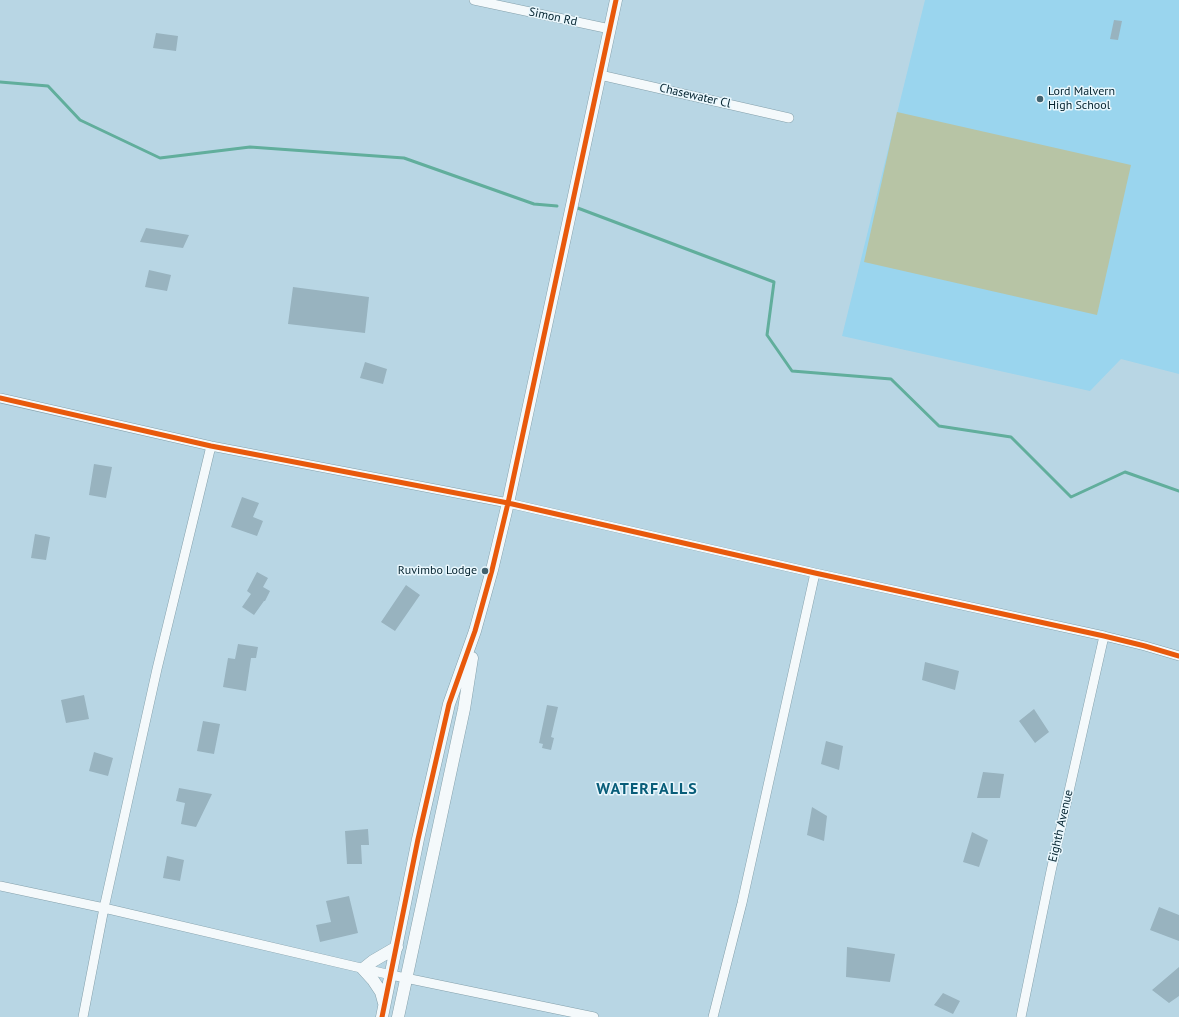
<!DOCTYPE html>
<style>
body{margin:0}
canvas{display:block;background:#b8d6e4}
</style>
<canvas width="1179" height="1017"></canvas>
<script>
const ctx = document.querySelector('canvas').getContext('2d');
ctx.lineJoin = 'round';
function paint(path, color) { ctx.fillStyle = color; ctx.fill(path, 'evenodd'); }
const toPath = rows => new Path2D(rows.map(r => 'M' + r).join(''));
function stroke(path, color, width, dash) { ctx.strokeStyle = color; ctx.lineWidth = width; ctx.lineCap = dash ? 'butt' : 'round'; ctx.setLineDash(dash || []); ctx.stroke(path); }
function label(font, color, halo, rows, align = 'center') {
  ctx.font = font + ' "PT Sans",sans-serif'; ctx.lineWidth = 3; ctx.setLineDash([]); ctx.textBaseline = 'middle'; ctx.strokeStyle = halo; ctx.fillStyle = color; for (const [text, x, y, turn = 0] of rows) {
    ctx.save(); ctx.translate(x, y); ctx.rotate((+turn || 0) * Math.PI / 180); ctx.textAlign = isNaN(turn) ? turn : align; if (halo) ctx.strokeText(text, 0, 0); ctx.fillText(text, 0, 0); ctx.restore();
  }
}
const built = toPath([
 [925,0,1179,0,1179,374,1121,359,1090,391,842,336]
]);
const green = toPath([
 [897,112,1131,165,1097,315,864,262]
]);
const stream = toPath([
 [0,82,48,86,80,120,160,158,250,147,404,158,534,204,557,206],
 [575,207,774,282,767,335,792,371,891,379,939,426,1011,437,1071,497,1125,472,1179,491]
]);
const building = toPath([
 [1114,20,1122,21,1118,40,1110,39],
 [156,33,178,36,176,51,153,48],
 [146,228,189,235,183,248,140,242],
 [149,270,171,275,167,291,145,287],
 [293,287,369,297,365,333,288,324],
 [365,362,387,369,383,384,360,378],
 [94,464,112,467,106,498,89,495],
 [242,497,259,503,253,517,263,521,257,536,231,527],
 [35,534,50,537,46,560,31,558],
 [257,572,268,578,263,587,270,591,265,601,264,601,254,615,242,607,251,594,247,591],
 [406,585,420,595,395,631,381,622],
 [238,644,258,647,256,658,251,658,246,691,223,687,228,658,235,659],
 [925,662,959,671,955,690,922,680],
 [84,695,89,719,66,723,61,700],
 [547,705,558,707,551,737,554,738,551,750,542,748,543,744,539,743],
 [1034,709,1049,732,1035,743,1019,721],
 [203,721,220,724,214,754,197,751],
 [826,741,843,746,839,770,821,764],
 [94,752,113,758,108,776,89,771],
 [983,772,1004,774,1000,798,977,798],
 [179,788,212,794,196,827,181,824,185,803,176,801],
 [812,807,827,816,824,841,807,835],
 [368,829,369,845,361,845,362,864,347,864,345,831],
 [972,832,988,840,979,867,963,862],
 [167,856,184,860,180,881,163,878],
 [349,896,358,933,320,942,316,925,331,922,326,901],
 [1159,907,1179,915,1179,941,1150,930],
 [847,947,895,954,890,982,846,977],
 [1179,967,1179,996,1169,1003,1152,990],
 [943,993,960,1001,953,1014,934,1005]
]);
const minor = toPath([
 [474,0,610,29],
 [600,75,789,118],
 [0,398,211,446,508,503,815,573,1104,636,1145,646,1179,656],
 [0,886,104,908,391,975,594,1017],
 [83,1017,104,908,157,669,211,446],
 [713,1017,742,903,815,573],
 [1021,1017,1051,871,1104,636]
]);
const tertiary = toPath([
 [384,1003,381,992,373,980,363,969,373,961,397,947],
 [382,1017,418,839,449,704,475,631,492,570,508,503,616,0],
 [398,1017,464,709,472,658]
]);
const cycleway = toPath([
 [0,398,211,446,508,503,815,573,1104,636,1145,646,1179,656],
 [382,1017,418,839,449,704,475,631,492,570,508,503,616,0]
]);
const markers = [
 [1040,99,4,"#42616e"],
 [485,571,4,"#42616e"]
];
const streetNames = [
 ["Simon Rd",553,17,12],
 ["Chasewater Cl",695,96,13],
 ["Eighth Avenue",1061,826,-77]
];
const poiNames = [
 ["Lord Malvern",1048,92],
 ["High School",1048,106],
 ["Ruvimbo Lodge",477,571,"right"]
];
const districtNames = [
 ["WATERFALLS",647,789]
];
paint(built, '#9ad5ee');
paint(green, '#b7c4a5');
stroke(stream, '#61ae9c', 3);
paint(building, '#98b3bf');
stroke(minor, '#84a0ab', 10);
stroke(tertiary, '#84a0ab', 13);
stroke(minor, '#f4f9fb', 9);
stroke(tertiary, '#f4f9fb', 12);
stroke(cycleway, '#e8590c', 5);
for (const [x, y, r, color] of markers) { const dot = new Path2D(); dot.arc(x, y, r, 0, 2 * Math.PI); ctx.fillStyle = color; ctx.fill(dot); stroke(dot, '#e9f7fd', 1.5); }
label('12px', '#03222e', '#e9f7fd', streetNames);
label('12px', '#03222e', '#e9f7fd', poiNames, 'left');
ctx.letterSpacing = '1px';
label('bold 16px', '#085d79', '#e9f7fd', districtNames);
ctx.letterSpacing = '0px';
</script>
